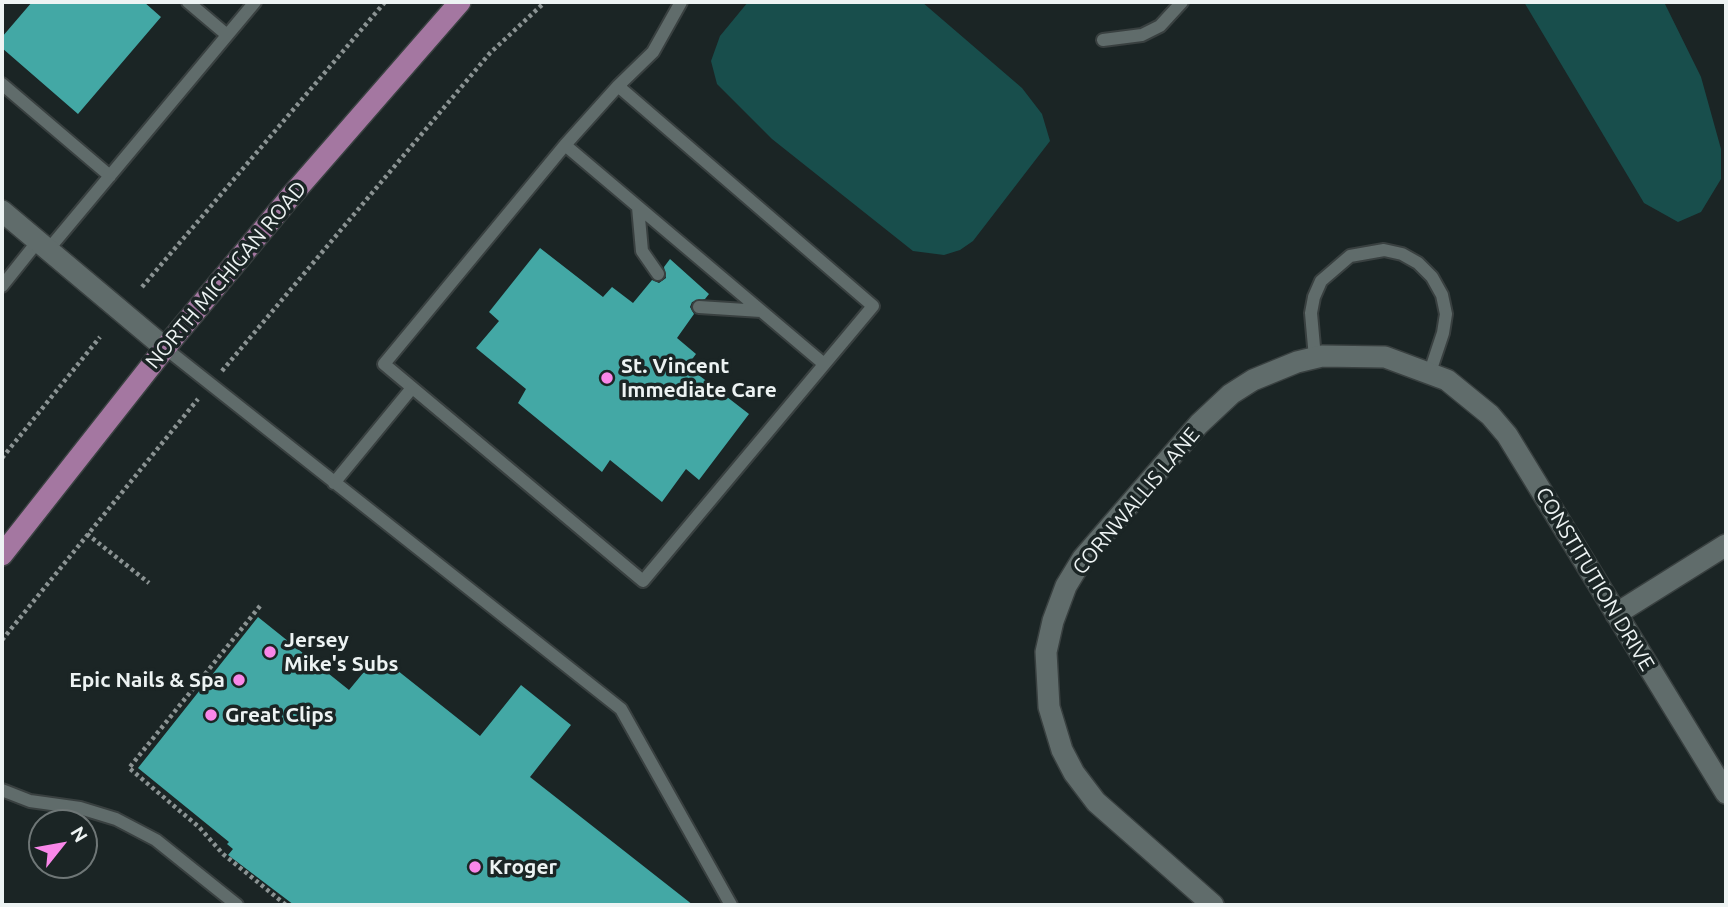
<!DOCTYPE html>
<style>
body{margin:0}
#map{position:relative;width:1728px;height:907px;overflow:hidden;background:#1b2525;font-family:Ubuntu,sans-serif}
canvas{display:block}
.frame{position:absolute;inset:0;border:4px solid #edf3f3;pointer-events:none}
.north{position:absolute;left:28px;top:809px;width:70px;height:70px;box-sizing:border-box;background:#1b2525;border:2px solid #6f7777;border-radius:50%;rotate:59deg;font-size:19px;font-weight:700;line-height:28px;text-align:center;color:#edf3f3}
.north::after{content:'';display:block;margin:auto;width:24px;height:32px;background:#f987e9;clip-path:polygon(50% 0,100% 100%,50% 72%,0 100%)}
</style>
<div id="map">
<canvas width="1728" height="907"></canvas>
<div class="frame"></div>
<div class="north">N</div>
</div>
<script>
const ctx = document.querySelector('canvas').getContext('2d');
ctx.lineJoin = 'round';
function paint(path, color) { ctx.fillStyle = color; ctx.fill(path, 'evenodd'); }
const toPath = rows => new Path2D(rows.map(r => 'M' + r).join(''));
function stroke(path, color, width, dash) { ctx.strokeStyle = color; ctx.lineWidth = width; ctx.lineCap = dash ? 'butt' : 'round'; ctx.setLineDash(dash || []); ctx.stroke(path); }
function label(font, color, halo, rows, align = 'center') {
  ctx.font = font + ' Ubuntu,sans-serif'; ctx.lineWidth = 7; ctx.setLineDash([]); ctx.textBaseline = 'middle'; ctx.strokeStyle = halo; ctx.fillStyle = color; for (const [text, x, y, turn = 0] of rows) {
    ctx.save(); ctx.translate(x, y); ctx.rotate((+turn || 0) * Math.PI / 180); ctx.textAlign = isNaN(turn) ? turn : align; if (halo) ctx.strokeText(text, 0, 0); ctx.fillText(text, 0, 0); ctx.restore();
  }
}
const water = toPath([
 [748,2,922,2,1022,88,1042,114,1050,141,973,241,960,250,944,255,913,251,772,139,717,84,711,61,720,36],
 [1524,2,1664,2,1701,77,1721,149,1721,179,1701,212,1678,222,1644,203]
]);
const building = toPath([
 [32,2,144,2,161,17,78,114,2,48,2,37],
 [540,248,603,297,612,287,633,303,652,280,659,283,666,278,664,267,670,259,709,294,705,299,692,302,690,307,694,314,677,338,696,354,687,366,749,414,699,480,686,469,662,502,610,460,602,472,518,403,526,389,476,348,499,321,489,312],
 [258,617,349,690,378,655,480,736,521,685,571,725,530,777,693,905,294,905,228,855,233,849,227,844,229,842,138,768]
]);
const path = toPath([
 [142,287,385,2],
 [222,371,490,53,545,2],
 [2,458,100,337],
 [87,534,149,583],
 [260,606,129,768,199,827,223,854,286,905],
 [2,640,198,399]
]);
const lane = toPath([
 [188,2,227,35],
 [1103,40,1142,35,1160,26,1182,2],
 [2,84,110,176],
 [618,86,873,306,643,581,384,364,565,145,618,86,653,52,681,2],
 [565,145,824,364],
 [638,207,642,251,658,274],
 [48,250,255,2],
 [2,286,38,241],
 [699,307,761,311],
 [165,348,621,709,731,905],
 [1315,358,1311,313,1314,297,1321,281,1350,256,1384,250,1402,254,1418,263,1432,277,1442,295,1446,314,1443,333,1430,372],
 [334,483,412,388],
 [2,790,30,801,80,808,116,819,156,840,237,905]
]);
const street = toPath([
 [2,211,165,348],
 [1616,614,1726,545],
 [1213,905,1096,802,1074,773,1062,750,1049,707,1046,652,1053,621,1066,586,1083,558,1199,424,1231,394,1253,380,1297,362,1322,356,1385,357,1447,380,1490,415,1507,435,1726,793]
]);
const primary = toPath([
 [2,555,165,348,291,196,460,2]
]);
const markers = [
 [607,378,7,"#f987e9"],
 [270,652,7,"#f987e9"],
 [239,680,7,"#f987e9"],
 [211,715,7,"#f987e9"],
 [475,867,7,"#f987e9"]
];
const streetNames = [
 ["NORTH MICHIGAN ROAD",226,275,-50],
 ["CORNWALLIS LANE",1136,501,-50],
 ["CONSTITUTION DRIVE",1595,579,59]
];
const poiNames = [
 ["St. Vincent",621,366],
 ["Immediate Care",621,390],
 ["Jersey",284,640],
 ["Mike's Subs",284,664],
 ["Epic Nails & Spa",225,680,"right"],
 ["Great Clips",225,715],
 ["Kroger",489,867]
];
paint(water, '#184e4c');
paint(building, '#43a8a5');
stroke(lane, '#394040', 16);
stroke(street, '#394040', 24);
stroke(primary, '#394040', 24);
stroke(path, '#8b9393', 4.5, [3.5, 3.5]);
stroke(lane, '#606c6b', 12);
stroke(street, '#606c6b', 21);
stroke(primary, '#a477a1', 21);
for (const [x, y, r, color] of markers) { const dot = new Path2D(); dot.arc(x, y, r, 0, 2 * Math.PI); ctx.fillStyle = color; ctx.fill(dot); stroke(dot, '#1b2525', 2.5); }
label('21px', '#edf3f3', '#1b2525', streetNames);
label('bold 21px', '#edf3f3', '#1b2525', poiNames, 'left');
</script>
